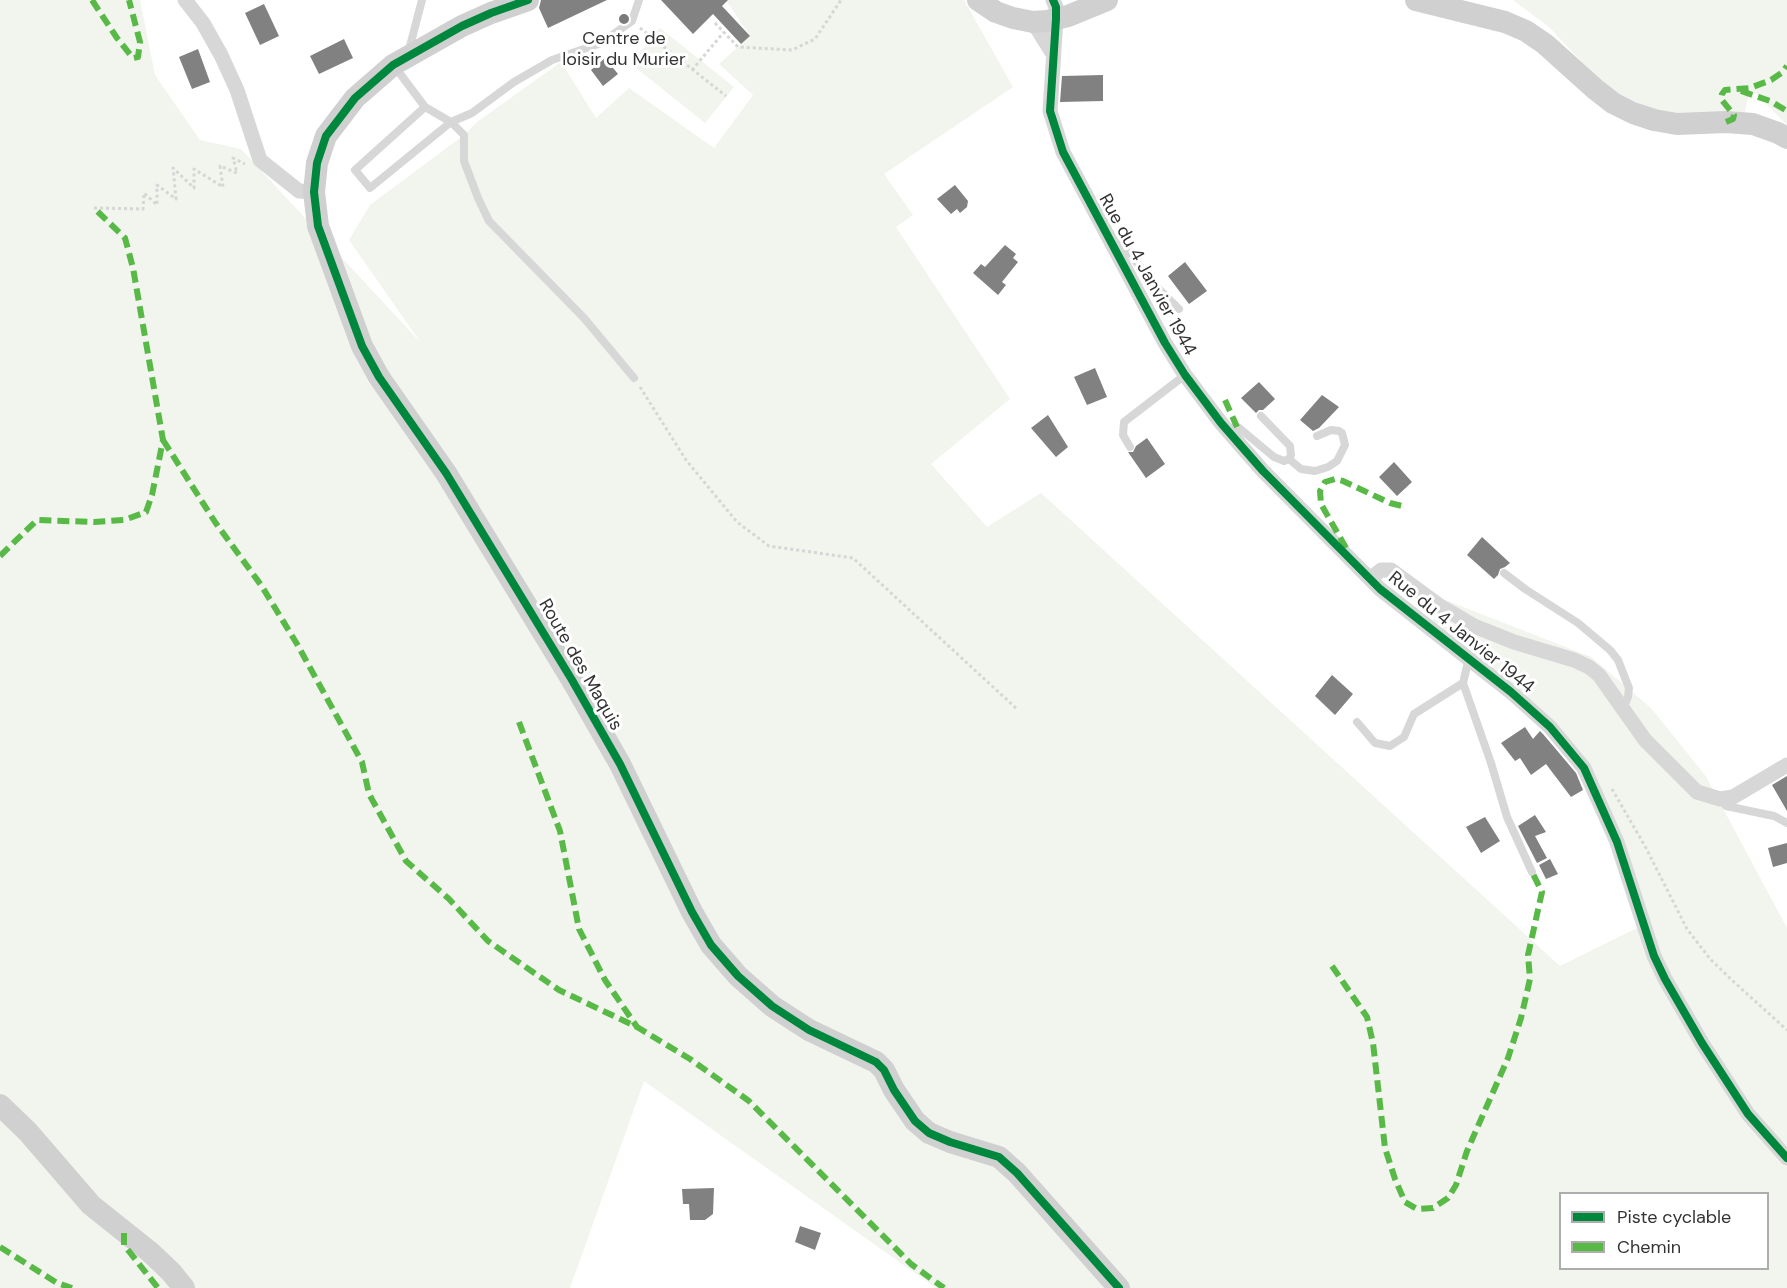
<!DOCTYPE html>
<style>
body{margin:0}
#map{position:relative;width:1787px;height:1288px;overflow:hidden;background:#fff;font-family:"DM Sans",sans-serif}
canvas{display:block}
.legend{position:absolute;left:1559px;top:1192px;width:210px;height:78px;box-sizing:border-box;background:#fff;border:2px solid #adadad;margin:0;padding:8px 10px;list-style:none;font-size:18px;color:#333}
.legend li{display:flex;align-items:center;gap:12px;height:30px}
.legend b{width:30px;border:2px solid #adadad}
</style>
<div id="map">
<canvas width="1787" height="1288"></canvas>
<ul class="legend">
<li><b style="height:8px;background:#00873e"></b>Piste cyclable</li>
<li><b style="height:8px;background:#58b947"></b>Chemin</li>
</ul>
</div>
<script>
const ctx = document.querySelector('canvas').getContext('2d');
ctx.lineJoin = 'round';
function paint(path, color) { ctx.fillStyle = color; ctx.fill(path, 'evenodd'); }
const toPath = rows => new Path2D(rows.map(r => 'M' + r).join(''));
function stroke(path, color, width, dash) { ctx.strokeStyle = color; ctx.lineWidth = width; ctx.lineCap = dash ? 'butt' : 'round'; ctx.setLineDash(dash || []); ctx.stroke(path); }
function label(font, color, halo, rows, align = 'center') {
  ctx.font = font + ' "DM Sans",sans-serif'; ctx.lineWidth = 6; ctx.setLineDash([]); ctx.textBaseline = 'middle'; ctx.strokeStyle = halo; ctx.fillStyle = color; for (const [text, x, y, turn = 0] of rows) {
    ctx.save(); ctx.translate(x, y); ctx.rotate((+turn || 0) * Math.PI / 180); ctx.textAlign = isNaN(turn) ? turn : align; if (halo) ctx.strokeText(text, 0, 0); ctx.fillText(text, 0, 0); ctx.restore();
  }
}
const green = toPath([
 [0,0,140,0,155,75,200,140,241,149,421,343,349,240,370,205,464,135,477,122,561,62,596,118,629,88,714,148,753,95,719,64,750,36,726,0,964,0,1013,87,884,174,913,215,896,227,1010,399,931,464,987,527,1041,493,1560,966,1637,928,1598,810,1578,763,1431,622,1448,601,1591,657,1651,708,1705,775,1787,928,1787,1288,936,1288,644,1081,570,1288,0,1288],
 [1560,1194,1768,1194,1768,1268,1560,1268],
 [1513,0,1787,0,1787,125,1750,88,1744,116,1670,117,1606,88,1549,27],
 [660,28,734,87,705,123,631,64]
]);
const building = toPath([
 [541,0,607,0,548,28,539,8],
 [661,0,728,0,722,6,750,36,741,44,713,14,693,34],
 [264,4,279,36,260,45,245,13],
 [344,39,353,58,319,74,310,56],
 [198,49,210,82,192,89,179,57],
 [605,58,618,74,603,86,591,70],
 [1103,75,1103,101,1060,102,1062,76],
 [955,185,968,201,967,207,960,213,957,209,951,214,937,199],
 [1005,245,1016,254,1013,258,1018,262,1002,282,1006,285,998,295,973,273,981,264,985,267],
 [1185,262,1207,291,1189,304,1168,276],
 [1095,368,1107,397,1087,405,1074,377],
 [1259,382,1275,399,1263,410,1259,410,1256,413,1241,398],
 [1322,395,1339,407,1319,428,1313,431,1300,420],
 [1048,415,1068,447,1056,457,1031,428],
 [1147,438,1165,464,1146,478,1128,452,1133,452,1136,446],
 [1394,462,1412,482,1397,496,1379,477],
 [1482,537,1510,563,1505,567,1500,569,1498,575,1494,579,1467,555],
 [1332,675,1353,694,1335,715,1315,696],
 [1525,727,1533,739,1540,731,1543,734,1576,773,1583,790,1571,797,1546,764,1531,775,1520,758,1515,761,1501,743],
 [1787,776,1787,811,1772,785],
 [1535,815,1546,832,1535,836,1547,858,1537,863,1518,826],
 [1485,817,1500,841,1481,853,1466,827],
 [1787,843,1787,863,1773,867,1768,848],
 [1550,859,1558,874,1546,879,1539,865],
 [714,1188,713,1214,705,1220,690,1220,689,1204,683,1204,682,1189],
 [800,1226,821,1233,815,1250,795,1242]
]);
const path = toPath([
 [715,23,738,47,792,50,815,39,841,0],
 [640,28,726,96],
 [692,70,724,32],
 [94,208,143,209,144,193,157,205,157,185,176,199,173,168,194,188,194,169,223,187,220,166,237,173,233,158,245,164],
 [640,387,686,460,737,522,769,546,853,558,1017,709],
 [1612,789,1646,848,1687,929,1710,959,1734,982,1787,1030]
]);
const lane = toPath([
 [409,50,422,0],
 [395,67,425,107,451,122,370,188,355,170,425,107],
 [1114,241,1126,249,1153,283,1179,309],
 [634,378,584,318,489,221,478,198,464,161,464,135,451,122,472,113,514,82,552,60,601,43,632,21,639,0],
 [1229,432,1233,428,1238,427,1274,457,1284,461,1289,459,1291,455,1290,446,1261,416],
 [1130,447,1123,435,1124,422,1185,375],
 [1289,459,1301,469,1315,471,1328,467,1337,461,1345,445,1342,433,1339,431,1331,430,1317,436],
 [1504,573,1525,589,1578,623,1610,650,1618,660,1629,688,1628,697,1623,709],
 [1463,683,1491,763,1507,817,1532,872],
 [1357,722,1375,743,1390,746,1404,737,1414,714,1463,683,1469,658],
 [1720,799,1726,806,1774,816,1787,823]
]);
const street = toPath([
 [185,0,203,23,221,55,237,90,260,160,299,191,314,192],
 [1053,0,1056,7,1056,19,1050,111,1063,152,1165,343,1185,375,1221,423,1263,471,1380,589,1511,692,1550,727,1584,768,1617,842,1654,956,1665,979,1702,1043,1748,1114,1787,1158],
 [1033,22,1053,54],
 [1371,578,1381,570,1391,570,1440,606,1474,626,1514,642,1574,660,1589,667,1599,675,1645,740,1697,792,1720,799,1733,797,1787,765]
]);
const secondary = toPath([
 [528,0,491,13,462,26,393,65,355,98,326,136,317,163,314,192,318,226,362,346,379,377,446,473,572,680,620,764,692,912,711,945,738,976,772,1006,809,1030,876,1062,884,1070,894,1090,915,1121,929,1133,950,1142,999,1157,1017,1173,1119,1288],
 [978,0,996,12,1013,18,1033,22,1047,21,1068,16,1107,0],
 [1416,0,1505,22,1526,31,1545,44,1595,89,1613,103,1633,113,1654,120,1677,124,1726,122,1753,124,1778,133,1787,138],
 [0,1105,28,1132,91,1205,150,1252,171,1272,184,1288]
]);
const quiet = toPath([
 [92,0,117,38,133,58,138,57,140,42,129,0],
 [1741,91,1770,101,1787,111],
 [1726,122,1733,119,1734,115,1721,99,1722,94,1725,90,1750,88,1771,80,1783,72,1787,66],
 [1225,400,1237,427],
 [163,440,215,522,261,585,297,644,362,762,369,794,406,861,449,899,488,941,559,990,637,1027,690,1059,749,1101,911,1264,944,1288],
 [1346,548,1321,504,1320,491,1325,482,1335,479,1343,481,1390,503,1406,507],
 [0,556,37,520,94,522,124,520,146,512,152,495,163,440,133,268,125,238,94,208],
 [519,722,560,831,579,929,605,980,637,1027],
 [1332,966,1367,1017,1373,1043,1385,1148,1395,1179,1405,1202,1417,1209,1433,1208,1448,1198,1456,1185,1467,1151,1508,1058,1521,1018,1530,979,1528,955,1542,892,1532,872],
 [124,1233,124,1245,158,1288],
 [0,1247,57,1283,72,1288]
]);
const cycleway = toPath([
 [528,0,491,13,462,26,393,65,355,98,326,136,317,163,314,192,318,226,362,346,379,377,446,473,572,680,620,764,692,912,711,945,738,976,772,1006,809,1030,876,1062,884,1070,894,1090,915,1121,929,1133,950,1142,999,1157,1017,1173,1119,1288],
 [1053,0,1056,7,1056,19,1050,111,1063,152,1165,343,1185,375,1221,423,1263,471,1380,589,1511,692,1550,727,1584,768,1617,842,1654,956,1665,979,1702,1043,1748,1114,1787,1158]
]);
const markers = [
 [624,19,6,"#7a7a7a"]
];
const poiNames = [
 ["Centre de",624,39],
 ["loisir du Murier",624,60]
];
const streetNames = [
 ["Rue du 4 Janvier 1944",1147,275,61],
 ["Rue du 4 Janvier 1944",1461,633,39],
 ["Route des Maquis",580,665,60]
];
paint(green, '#f1f5ed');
paint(building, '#818181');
stroke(path, '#d6d6d6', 3, [3, 3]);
stroke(lane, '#d7d7d7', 8);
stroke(street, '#d7d7d7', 15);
stroke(secondary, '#d0d0d0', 22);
stroke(quiet, '#58b947', 6, [12, 6]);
stroke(cycleway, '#00873e', 8);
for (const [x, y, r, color] of markers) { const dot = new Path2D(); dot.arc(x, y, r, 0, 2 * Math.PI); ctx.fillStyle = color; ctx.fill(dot); stroke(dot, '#fff', 2); }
label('18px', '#333', '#fff', poiNames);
label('18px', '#333', '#fff', streetNames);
</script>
